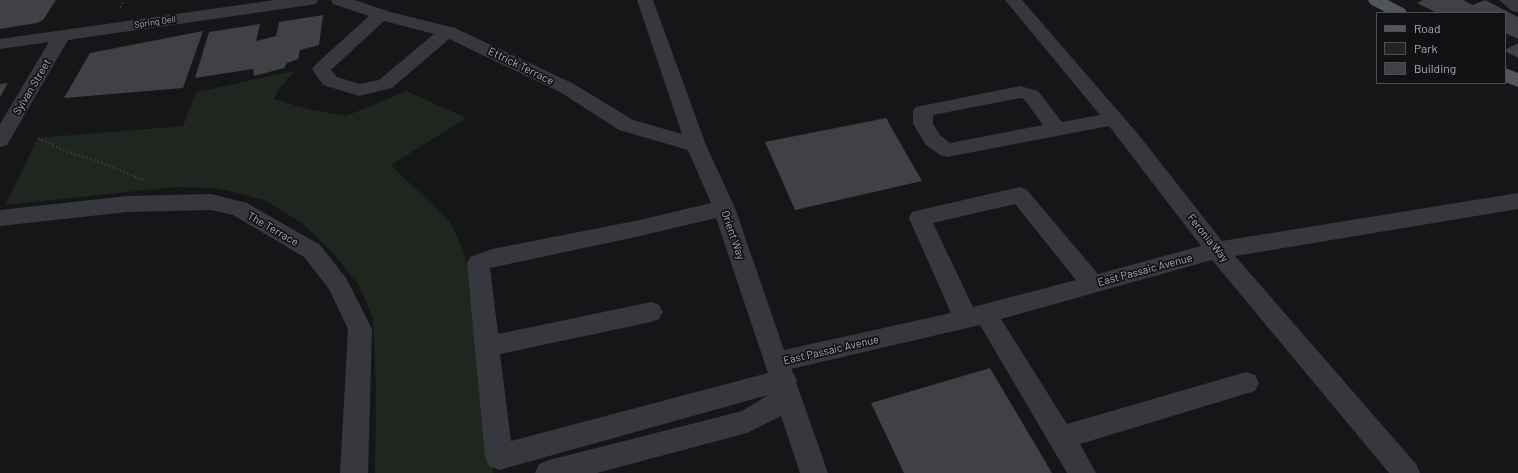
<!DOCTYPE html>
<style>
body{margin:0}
#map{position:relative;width:1518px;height:473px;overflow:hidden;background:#161618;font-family:Barlow,sans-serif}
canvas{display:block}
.legend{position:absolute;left:1376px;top:12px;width:130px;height:72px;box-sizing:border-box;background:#111113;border:1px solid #4d4f55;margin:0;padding:5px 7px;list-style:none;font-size:12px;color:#a8adb8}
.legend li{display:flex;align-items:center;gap:8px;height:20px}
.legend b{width:20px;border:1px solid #4d4f55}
</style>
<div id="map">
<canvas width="1518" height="473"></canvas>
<ul class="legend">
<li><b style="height:5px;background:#53555c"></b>Road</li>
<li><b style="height:11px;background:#1e261f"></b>Park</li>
<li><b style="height:11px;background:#404145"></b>Building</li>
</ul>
</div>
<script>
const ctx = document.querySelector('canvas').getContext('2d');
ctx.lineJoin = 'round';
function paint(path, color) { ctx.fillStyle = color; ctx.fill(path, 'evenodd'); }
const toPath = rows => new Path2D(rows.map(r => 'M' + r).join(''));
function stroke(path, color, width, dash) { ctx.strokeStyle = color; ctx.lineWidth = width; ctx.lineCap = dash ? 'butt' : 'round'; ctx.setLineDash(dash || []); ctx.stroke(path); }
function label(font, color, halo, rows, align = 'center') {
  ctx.font = font + ' Barlow,sans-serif'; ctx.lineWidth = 3.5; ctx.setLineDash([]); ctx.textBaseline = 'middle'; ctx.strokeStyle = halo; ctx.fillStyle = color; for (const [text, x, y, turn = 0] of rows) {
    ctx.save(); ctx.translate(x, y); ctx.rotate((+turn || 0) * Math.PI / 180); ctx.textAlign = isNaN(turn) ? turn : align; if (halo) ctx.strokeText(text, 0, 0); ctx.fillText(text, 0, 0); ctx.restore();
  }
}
const green = toPath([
 [295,71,278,90,274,99,308,109,346,116,407,91,466,118,391,165,450,222,464,252,477,314,490,413,493,473,375,473,376,389,373,317,359,286,335,255,302,223,264,200,217,188,175,187,5,205,38,138,183,126,196,92]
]);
const building = toPath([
 [0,0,56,0,43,20,37,23,0,29],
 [1423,0,1463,0,1473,5,1485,0,1518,17,1518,39,1505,33,1505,13,1437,13,1417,3],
 [323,15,319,45,300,50,298,59,287,63,284,68,254,76,253,69,195,78,209,32,260,24,256,41,276,36,279,22],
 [203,31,183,88,64,98,90,53],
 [1518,43,1518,58,1505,51,1505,50],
 [8,83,0,97,0,84],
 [886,118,922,181,795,210,765,142],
 [990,368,1052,473,904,473,871,403]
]);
const path = toPath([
 [120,7,124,0],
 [38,138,65,151,97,161,143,180]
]);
const minor = toPath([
 [275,0,318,0,316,4,310,5,68,40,7,145,0,147,0,124,49,42,0,49,0,39,275,0],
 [331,0,355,0,390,12,455,28,574,84,633,120,682,134,637,0,653,0,706,145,735,208,784,350,951,313,909,218,912,212,920,210,1020,187,1027,190,1098,274,1201,246,1109,126,947,157,940,155,926,145,913,124,913,111,916,107,1020,86,1038,91,1062,122,1100,115,1005,0,1022,0,1138,134,1222,241,1518,193,1518,209,1235,256,1416,464,1420,473,1389,473,1212,260,1001,319,1067,424,1246,372,1255,375,1259,383,1255,391,1080,444,1096,473,1067,473,980,325,791,369,797,380,796,382,828,473,800,473,781,416,747,433,597,473,535,473,539,464,549,460,742,411,768,395,499,470,489,466,485,457,467,263,470,257,492,249,640,220,711,203,688,150,619,130,560,92,449,39,392,88,359,96,323,85,312,69,315,65,369,16,333,4,331,0],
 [384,21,434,34,379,80,360,84,337,77,331,70,384,21],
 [1020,98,1024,99,1043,125,950,143,940,135,933,124,933,115,1020,98],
 [1015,204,1076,280,973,307,933,223,1015,204],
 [716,218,768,373,511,441,500,354,651,322,659,319,663,312,659,305,651,302,498,334,490,268,640,236,716,218],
 [1499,0,1518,0,1518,12,1512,11,1499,0],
 [211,194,247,203,320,245,346,278,372,329,368,473,340,473,348,329,329,289,304,257,233,215,211,210,127,212,0,226,0,210,127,196,211,194]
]);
const major = toPath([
 [1368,0,1388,0,1405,9,1407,13,1387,13,1370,4,1368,0],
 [1505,68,1518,73,1518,87,1505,82,1505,68]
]);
const farStreetnames = [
 ["Spring Dell",155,22,-8]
];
const streetNames = [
 ["Ettrick Terrace",521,66,26],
 ["Sylvan Street",32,87,-59],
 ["The Terrace",273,229,30],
 ["Orient Way",733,235,71],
 ["Feronia Way",1208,238,51],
 ["East Passaic Avenue",1145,270,-15],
 ["East Passaic Avenue",831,350,-13]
];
paint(green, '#1e261f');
paint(building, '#404145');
stroke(path, '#3d3f44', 2, [1.5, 2.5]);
paint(minor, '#37383d');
paint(major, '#53555c');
label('9px', '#a8adb8', '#111113', farStreetnames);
label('11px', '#a8adb8', '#111113', streetNames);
</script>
